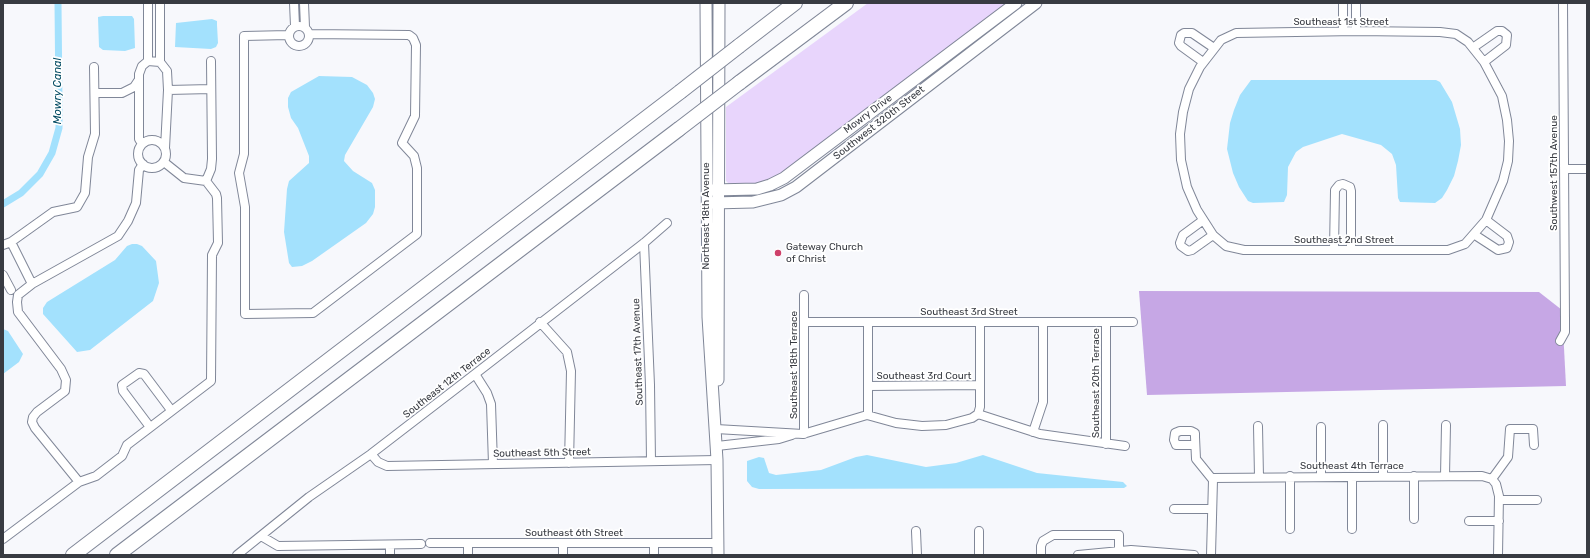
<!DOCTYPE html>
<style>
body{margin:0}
#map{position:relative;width:1590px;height:558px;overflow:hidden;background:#f7f8fc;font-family:Rubik,sans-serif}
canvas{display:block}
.frame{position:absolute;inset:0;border:4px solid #383b42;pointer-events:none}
</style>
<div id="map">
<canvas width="1590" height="558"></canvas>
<div class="frame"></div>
</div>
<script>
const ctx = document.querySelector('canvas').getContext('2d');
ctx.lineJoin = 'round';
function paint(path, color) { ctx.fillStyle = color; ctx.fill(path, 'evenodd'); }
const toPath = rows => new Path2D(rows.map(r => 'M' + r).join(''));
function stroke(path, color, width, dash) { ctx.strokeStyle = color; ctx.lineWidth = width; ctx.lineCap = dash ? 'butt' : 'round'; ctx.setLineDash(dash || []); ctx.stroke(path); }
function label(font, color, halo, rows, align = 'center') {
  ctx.font = font + ' Rubik,sans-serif'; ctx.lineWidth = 3.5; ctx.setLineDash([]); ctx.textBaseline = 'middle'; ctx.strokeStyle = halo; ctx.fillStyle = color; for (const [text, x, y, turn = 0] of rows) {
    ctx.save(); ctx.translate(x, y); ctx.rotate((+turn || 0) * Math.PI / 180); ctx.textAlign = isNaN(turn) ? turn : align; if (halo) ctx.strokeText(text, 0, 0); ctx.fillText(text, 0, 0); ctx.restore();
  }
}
const green = toPath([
 [868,3,1008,3,783,174,758,184,730,185,726,181,726,107]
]);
const forest = toPath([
 [1139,291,1539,292,1562,310,1566,386,1147,395]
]);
const water = toPath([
 [103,16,132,16,134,19,135,48,125,51,103,50,99,47,98,17],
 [212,19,217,21,217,25,218,43,216,47,211,49,175,47,176,23],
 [319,76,352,77,367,85,373,93,375,99,373,107,345,155,344,161,353,171,372,183,375,190,375,207,373,214,366,223,312,261,302,266,292,267,289,263,284,232,287,189,289,181,309,163,309,156,298,128,291,118,288,107,288,98,291,92],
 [1251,80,1436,80,1440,82,1452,102,1460,129,1461,145,1458,161,1454,176,1447,190,1442,198,1435,203,1400,202,1398,198,1396,165,1392,154,1381,145,1342,134,1303,147,1296,152,1288,167,1287,195,1284,202,1253,203,1248,201,1239,187,1233,173,1227,149,1230,123,1234,110,1240,95],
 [132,244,137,244,142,246,156,261,159,283,153,301,90,350,77,352,43,314,43,308,47,302,115,260,127,246],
 [3,329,8,331,23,354,19,362,3,374],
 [867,455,926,467,956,463,983,455,1037,473,1123,482,1127,486,1124,488,759,489,752,487,747,481,747,461,759,457,764,458,769,473,776,475,821,470,856,457]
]);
const canal = toPath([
 [3,204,21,193,40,174,52,153,59,128,59,105,58,3]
]);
const street = toPath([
 [160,3,160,62,167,71,168,90,165,148],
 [294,3,295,26],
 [304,3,305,27],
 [1343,3,1343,31],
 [1356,3,1356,31],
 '289 36a10 10 0 1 1 20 0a10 10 0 1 1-20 0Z',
 [1356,31,1440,32,1456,34,1468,42,1484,62,1502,96,1507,120,1509,141,1508,161,1503,181,1486,220,1465,244,1448,250,1244,250,1226,246,1213,235,1197,210,1187,187,1181,160,1180,134,1183,112,1189,89,1200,67,1221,40,1236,33,1356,31],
 [288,35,244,36,244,154,239,173,245,207,245,314,313,313,417,234,417,168,414,156,402,143,415,116,416,45,413,38,409,35,309,34],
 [1474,47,1497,31,1502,31,1507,35,1506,45,1484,62],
 [148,61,148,3],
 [1203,62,1181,46,1179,43,1181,35,1184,33,1192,33,1214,48],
 [168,90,211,89],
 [95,93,122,93,134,87,138,81],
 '138 154a14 14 0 1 1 28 0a14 14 0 1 1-28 0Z',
 [142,144,139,139,139,74,142,66,148,61,160,62],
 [1564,169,1587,169],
 [206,181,211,169,212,159,211,61],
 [1202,221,1183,235,1180,243,1181,246,1188,251,1192,250,1213,235],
 [1475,235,1498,250,1507,248,1509,242,1507,236,1486,220],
 [11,242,32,284],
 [644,243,650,385,651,461],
 [3,245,11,242,53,212,77,207,85,193,88,157,95,134,94,67],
 [1334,250,1335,190,1339,185,1343,184,1350,187,1351,191,1351,250],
 [3,275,11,290],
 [804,295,804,434],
 [540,322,567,352,571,371,569,463],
 [804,322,1133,322],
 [868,322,868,415],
 [1560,341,1565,332,1565,320,1563,3],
 [475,374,487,393,491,404,493,464],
 [868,386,980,385],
 [978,414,1040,434,1125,446],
 [978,414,980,407,980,322],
 [1383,425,1383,476],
 [1258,426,1259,477],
 [150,427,123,391,122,385,139,373,144,374,171,410],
 [716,429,803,434,867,415,896,423,922,426,946,425,972,418,978,414],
 [1033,432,1043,402,1043,322],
 [1106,444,1106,322],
 [1195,445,1176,445,1174,440,1175,433,1180,431,1191,431,1195,433,1195,437,1196,459,1213,480,1211,555],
 [717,446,779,439,792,435],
 [371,454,378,462,387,466,717,460],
 [1321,476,1321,427],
 [1414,476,1414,519],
 [1445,476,1446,425],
 [1212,478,1482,476,1492,479],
 [1492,479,1508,457,1510,429,1533,429,1534,445],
 [1492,479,1496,484,1499,496,1498,555],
 [79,482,35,428,32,422,33,417,37,412,65,391,66,380,61,369,18,312,17,302,18,295,32,284,118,236,128,221,136,203,139,170,143,164],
 [1499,500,1537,500],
 [1174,509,1211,509],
 [1469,521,1499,521],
 [1290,529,1290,476],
 [1352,529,1352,477],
 [916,531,917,555],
 [979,531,979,555],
 [261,536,278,546,421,544],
 [3,539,79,482,96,476,122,456,127,445,211,381,212,255,218,243,217,198,216,194,206,181,184,178,164,162],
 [430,543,718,543],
 [563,543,563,555],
 [654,543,654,555],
 [237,555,309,497,371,454,475,374,644,243,667,223],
 [390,555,390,545],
 [468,555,468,543],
 [1041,555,1041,546,1043,541,1053,535,1119,535,1119,550],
 [1078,555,1131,550,1194,555]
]);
const secondary = toPath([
 [706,3,708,317,717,460,718,555],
 [712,190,757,189,770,185,784,178,1016,3],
 [713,203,753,202,781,195,796,187,1036,3],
 [718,380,719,3]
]);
const highway = toPath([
 [739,46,795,3],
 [739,83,846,3],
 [73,555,680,92],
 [117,555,679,129]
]);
const highwayBridge = toPath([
 [680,92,739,46],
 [679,129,739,83]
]);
const markers = [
 [778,253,4,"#ce406a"]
];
const streetNames = [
 ["Southeast 1st Street",1341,22],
 ["Mowry Drive",868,114,-37],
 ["Southwest 320th Street",879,123,-38],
 ["Southwest 157th Avenue",1554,173,-90],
 ["Northeast 18th Avenue",706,216,-90],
 ["Southeast 2nd Street",1344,240],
 ["Southeast 3rd Street",969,312],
 ["Southeast 17th Avenue",638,352,-92],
 ["Southeast 18th Terrace",794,365,-90],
 ["Southeast 3rd Court",924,376],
 ["Southeast 12th Terrace",447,383,-38],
 ["Southeast 20th Terrace",1096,383,-90],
 ["Southeast 5th Street",542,453,-1],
 ["Southeast 4th Terrace",1352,466],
 ["Southeast 6th Street",574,533]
];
const poiNames = [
 ["Gateway Church",786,247],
 ["of Christ",786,259]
];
const waterNames = [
 ["Mowry Canal",58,91,-90]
];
paint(green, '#e8d5fc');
paint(forest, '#c6a7e5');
paint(water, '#a3e1fd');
stroke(canal, '#a3e1fd', 7);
stroke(street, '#808798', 10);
stroke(secondary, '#808798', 13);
stroke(highway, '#808798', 16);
stroke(street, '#fff', 8);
stroke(secondary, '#fff', 11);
stroke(highway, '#fff', 14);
stroke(highwayBridge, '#808798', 16, []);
stroke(highwayBridge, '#fff', 14);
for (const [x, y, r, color] of markers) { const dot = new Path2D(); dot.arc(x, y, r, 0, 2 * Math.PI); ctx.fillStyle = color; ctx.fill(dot); stroke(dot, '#fff', 1.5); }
label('10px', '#383b42', '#fff', streetNames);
label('10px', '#383b42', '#fff', poiNames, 'left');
label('italic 11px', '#024a61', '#fff', waterNames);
</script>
